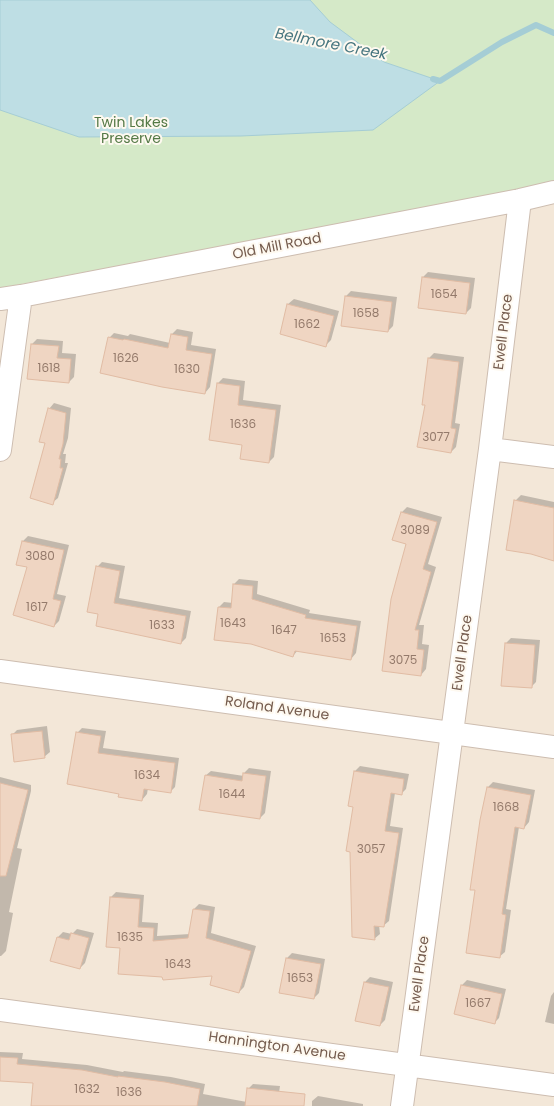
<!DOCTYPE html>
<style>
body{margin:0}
canvas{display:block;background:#fbf5e9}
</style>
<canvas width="554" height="1106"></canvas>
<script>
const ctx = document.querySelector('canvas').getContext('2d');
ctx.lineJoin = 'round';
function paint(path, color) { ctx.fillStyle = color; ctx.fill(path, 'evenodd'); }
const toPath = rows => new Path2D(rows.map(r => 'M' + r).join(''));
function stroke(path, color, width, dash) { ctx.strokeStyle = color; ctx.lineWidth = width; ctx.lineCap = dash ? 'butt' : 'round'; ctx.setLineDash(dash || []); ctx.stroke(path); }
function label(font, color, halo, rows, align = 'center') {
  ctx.font = font + ' Poppins,sans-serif'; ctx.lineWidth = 4; ctx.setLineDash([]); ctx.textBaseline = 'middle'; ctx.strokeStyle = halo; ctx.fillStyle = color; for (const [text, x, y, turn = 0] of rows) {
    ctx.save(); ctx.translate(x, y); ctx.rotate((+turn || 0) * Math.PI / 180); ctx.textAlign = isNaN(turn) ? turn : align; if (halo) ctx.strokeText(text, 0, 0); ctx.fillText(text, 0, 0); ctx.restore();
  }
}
const residential = toPath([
 [554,192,554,1106,0,1106,0,299]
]);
const green = toPath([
 [0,0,554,0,554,184,0,288]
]);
const water = toPath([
 [0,0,310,0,330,22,384,62,440,81,373,130,241,136,79,137,0,110,0,0]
]);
const shadow = toPath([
 [428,272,475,278,471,308,466,313,423,277],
 [351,291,397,297,393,326,388,331,342,325,346,296],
 [294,299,339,311,331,340,326,345,281,333,288,304],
 [177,329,193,332,191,345,216,349,210,387,205,393,109,338,114,333,128,336,130,334,170,343,172,334],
 [37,339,63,341,62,353,76,354,74,377,69,382,28,378,32,344],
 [434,353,464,357,455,423,460,424,456,447,451,452,426,404,429,358],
 [223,378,245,381,243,400,281,405,274,457,269,462,243,444,218,383],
 [54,403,71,408,68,438,63,454,66,454,65,463,68,463,58,498,52,503,46,443,49,409],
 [521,495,554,502,554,560,515,501],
 [407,507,442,517,428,564,436,567,419,625,424,625,422,644,429,645,426,669,421,675,383,670,408,544,394,540,402,512],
 [28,536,69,545,57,594,66,596,59,621,54,626,28,566,17,564,23,541],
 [102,562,125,566,119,598,191,611,186,638,181,643,99,613,97,567],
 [239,579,258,581,257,594,310,610,309,613,361,621,356,653,351,659,298,650,293,656,219,607,224,602,233,603,234,584],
 [511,638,540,640,536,682,531,687,506,643],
 [47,726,50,752,44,757,12,735,17,730],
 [82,728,106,731,103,748,179,758,175,787,170,792,148,788,147,794,142,800,120,793,77,733],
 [360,766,409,774,406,789,401,794,395,793,390,826,403,828,389,921,383,926,379,925,380,934,374,939,354,806,355,771],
 [249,768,271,771,265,813,260,818,205,776,211,771,244,776,244,773],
 [0,777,31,785,31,791,17,848,22,849,9,912,13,913,6,951,1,956,0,956],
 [493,782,535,790,529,822,524,828,519,827,506,909,511,910,505,952,499,957,476,889,488,787],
 [116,892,144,895,142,922,158,923,157,936,190,934,194,909,199,904,215,907,211,933,256,946,244,987,239,992,214,975,163,976,121,947,111,897],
 [77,929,94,933,85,963,80,968,51,960,58,937,63,932,72,934],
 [292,953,325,959,319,993,314,998,287,958],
 [370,977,393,982,385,1020,380,1025,365,982],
 [467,980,506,989,499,1018,494,1023,455,1013,462,985],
 [554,992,554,1024,545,1022,551,996],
 [0,1052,23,1053,22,1059,87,1065,123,1072,124,1071,171,1077,205,1084,203,1094,247,1102,248,1089,253,1084,280,1086,277,1106,32,1106,34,1082,0,1080],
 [318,1096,363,1104,363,1106,312,1106,312,1101]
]);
const stream = toPath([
 [433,79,440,81,502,42,536,25,554,33]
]);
const building = toPath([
 [422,277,470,283,466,314,418,308,422,277],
 [345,296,392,302,388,332,341,326,345,296],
 [287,304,334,316,326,347,280,334,287,304],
 [171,334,188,337,186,350,212,354,205,394,162,387,100,373,108,337,123,340,124,339,168,348,171,334],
 [31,344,59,346,57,358,71,359,69,383,27,379,31,344],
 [428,358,459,362,451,428,456,429,451,453,417,447,425,405,422,405,428,358],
 [217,383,240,386,238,405,276,410,269,463,240,459,242,445,209,440,217,383],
 [48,408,66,413,63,444,59,459,61,459,60,468,63,468,53,505,30,498,45,443,39,442,48,408],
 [514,500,554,508,554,561,531,554,506,550,514,500],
 [401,512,437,522,423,569,431,572,415,630,419,630,417,649,424,650,421,676,382,671,391,599,406,544,392,540,401,512],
 [22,541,64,550,53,599,61,601,54,627,13,615,27,567,16,565,22,541],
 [96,566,120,571,114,603,186,616,181,644,96,626,98,614,87,612,96,566],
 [233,584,253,586,252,599,306,615,305,618,357,626,351,660,295,651,293,657,251,644,214,640,218,607,231,608,233,584],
 [505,643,535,645,532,688,501,686,505,643],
 [42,731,45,758,14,762,11,734,42,731],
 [76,732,101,736,98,753,175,763,171,793,144,789,142,801,118,797,119,794,67,784,76,732],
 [354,771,404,779,402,795,391,793,385,831,399,833,384,927,374,926,375,940,352,937,350,852,346,851,353,807,348,806,354,771],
 [243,773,266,776,260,819,199,810,205,775,242,781,243,773],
 [0,783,28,790,6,876,0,876,0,783],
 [487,787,531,795,524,829,515,827,502,914,506,915,500,958,466,953,475,890,470,890,480,820,487,787],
 [110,897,140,899,138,927,154,928,153,941,188,938,193,909,210,911,206,938,251,951,239,993,210,985,212,976,163,980,162,977,118,974,120,948,106,947,110,897],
 [71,933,89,938,80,969,50,961,57,937,69,940,71,933],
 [286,958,321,964,314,999,279,993,286,958],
 [364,982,389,987,380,1026,355,1021,364,982],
 [461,985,502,994,495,1024,454,1014,461,985],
 [0,1057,18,1058,17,1064,82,1070,118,1077,118,1076,165,1082,200,1089,197,1106,31,1106,33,1083,0,1081,0,1057],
 [247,1088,305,1094,304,1106,245,1106,247,1088]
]);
const minor = toPath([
 [0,299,21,296,520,200,554,192],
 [490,449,554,457],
 [0,450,21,296],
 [0,671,554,747],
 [0,1010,554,1085],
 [402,1106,490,449,520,200]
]);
const numberNames = [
 ["1654",444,295],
 ["1658",366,314],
 ["1662",307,325],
 ["1626",126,359],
 ["1618",49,369],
 ["1630",187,370],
 ["1636",243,425],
 ["3077",436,438],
 ["3089",415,531],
 ["3080",40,557],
 ["1617",37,608],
 ["1643",233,624],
 ["1633",162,626],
 ["1647",284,631],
 ["1653",333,639],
 ["3075",403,661],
 ["1634",147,776],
 ["1644",232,795],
 ["1668",506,808],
 ["3057",371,850],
 ["1635",130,938],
 ["1643",178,965],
 ["1653",300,979],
 ["1667",478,1004],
 ["1632",87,1090],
 ["1636",129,1093]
];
const parkNames = [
 ["Twin Lakes",131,123],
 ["Preserve",131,139]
];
const streetNames = [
 ["Old Mill Road",277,247,-11],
 ["Ewell Place",504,332,-83],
 ["Ewell Place",463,653,-82],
 ["Roland Avenue",277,709,8],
 ["Ewell Place",420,974,-82],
 ["Hannington Avenue",277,1047,8]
];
const waterNames = [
 ["Bellmore Creek",331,45,11]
];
paint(residential, '#f3e7d8');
paint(green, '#d5e9c8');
paint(water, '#bedee4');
stroke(water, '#a5cdd5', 1);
paint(shadow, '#0003');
stroke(stream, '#a5cdd5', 6);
paint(building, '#efd5c2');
stroke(building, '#e1bca4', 1);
stroke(minor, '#cdbdb0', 24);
stroke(minor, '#fff', 22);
label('12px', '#947a6b', null, numberNames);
label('14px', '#547946', '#fef9f0', parkNames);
label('14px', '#755c4e', '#fef9f0', streetNames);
label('italic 15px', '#46757f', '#fef9f0', waterNames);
</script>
